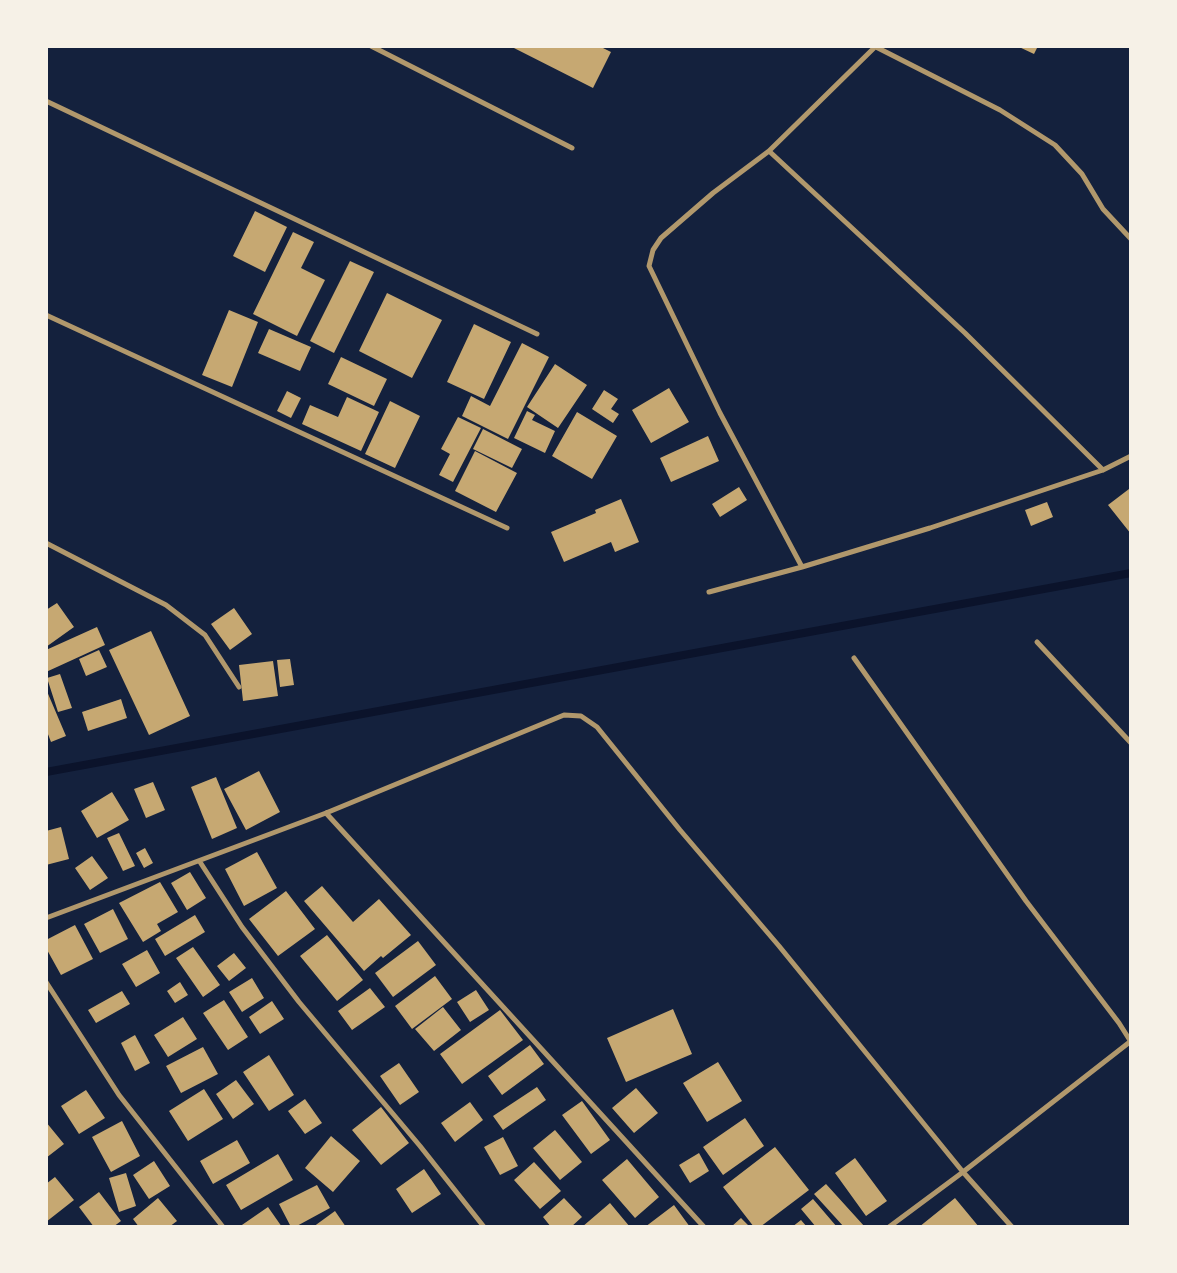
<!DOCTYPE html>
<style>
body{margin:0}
#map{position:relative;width:1177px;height:1273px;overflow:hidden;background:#14213d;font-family:Overpass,sans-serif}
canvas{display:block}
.frame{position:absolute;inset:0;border:48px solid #f6f1e7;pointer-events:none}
</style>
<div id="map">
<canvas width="1177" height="1273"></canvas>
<div class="frame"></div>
</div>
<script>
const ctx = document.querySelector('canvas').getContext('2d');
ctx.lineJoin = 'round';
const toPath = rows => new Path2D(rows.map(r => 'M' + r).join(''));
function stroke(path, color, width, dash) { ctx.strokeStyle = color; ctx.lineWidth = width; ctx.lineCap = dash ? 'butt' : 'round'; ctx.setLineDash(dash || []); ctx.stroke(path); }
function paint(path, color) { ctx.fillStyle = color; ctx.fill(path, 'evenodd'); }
const stream = toPath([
 [46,772,1131,573]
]);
const building = toPath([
 [510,46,599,46,611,52,593,88],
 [1017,46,1038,46,1034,54],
 [255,211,287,227,265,272,233,256],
 [293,232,314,242,301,268,325,280,297,336,253,314],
 [350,261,374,272,334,353,310,341],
 [387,293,442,320,412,378,359,351],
 [229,310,258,322,232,387,202,375],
 [474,324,511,342,484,399,447,382],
 [269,329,311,347,300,371,258,353],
 [522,343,549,357,508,439,462,416,471,396,490,406],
 [341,357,387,379,374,406,328,384],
 [555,364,587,385,558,428,527,407],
 [669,388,689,422,651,443,632,410],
 [604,390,618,399,611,409,619,414,613,423,592,409],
 [287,391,301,398,291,418,277,411],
 [347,397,379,412,361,451,302,424,310,405,338,417],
 [390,401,420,416,395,468,365,454],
 [527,411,535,415,532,420,555,431,545,453,514,438],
 [577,412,617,436,592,479,552,456],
 [458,417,481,428,453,482,439,475,450,454,441,449],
 [483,429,522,449,512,468,473,449],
 [708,436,719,461,671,482,660,458],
 [475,451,517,473,496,512,455,491],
 [739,487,747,500,720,517,712,504],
 [1129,489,1131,492,1131,534,1108,505],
 [621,499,639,542,615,552,611,542,564,562,551,532,596,513,595,510],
 [1047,502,1053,517,1031,526,1025,510],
 [57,603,74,627,46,647,46,610],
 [234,608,252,634,230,650,211,624],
 [97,627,105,645,46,672,46,650],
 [151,631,190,716,149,735,109,650],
 [99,650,107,667,86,676,79,659],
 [290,659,294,685,280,687,277,660],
 [273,661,278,696,243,701,239,665],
 [60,674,72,708,58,712,47,678],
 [46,689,66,736,51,742,46,729],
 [121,699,127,718,88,731,82,712],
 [259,771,280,812,246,830,224,789],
 [216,777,237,828,212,839,191,787],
 [153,782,165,810,146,818,134,789],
 [112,792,129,820,97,838,81,811],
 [61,827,69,859,46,865,46,831],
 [119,833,135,866,123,871,107,838],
 [145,848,153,863,144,868,136,853],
 [257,852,277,888,244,906,225,869],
 [92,856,108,878,90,890,75,868],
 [190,872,206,898,187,910,171,883],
 [160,882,178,912,157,924,161,931,143,942,119,903],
 [322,886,353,922,379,899,411,935,383,958,381,956,364,971,304,901],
 [286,891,315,929,278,956,249,919],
 [113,909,128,939,100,953,84,924],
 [195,915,205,932,165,956,155,939],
 [75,925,93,959,61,975,46,948,46,940],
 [327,935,363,980,337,1001,300,956],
 [418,941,436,965,393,997,375,973],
 [193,947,220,985,203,997,176,958],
 [147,950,160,973,136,987,122,964],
 [234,953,246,968,229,981,217,966],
 [435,976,452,999,412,1029,395,1006],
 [252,978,264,998,242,1012,229,992],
 [180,982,188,995,175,1003,167,991],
 [370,988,385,1007,352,1030,338,1011],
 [476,990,489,1010,470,1022,457,1002],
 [122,991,130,1004,96,1023,88,1010],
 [224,1000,248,1037,228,1050,203,1013],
 [272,1001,284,1019,260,1034,249,1017],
 [443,1007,461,1030,434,1051,415,1029],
 [673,1009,692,1054,626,1082,607,1038],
 [500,1010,523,1040,462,1084,440,1054],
 [183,1017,197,1039,168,1057,154,1035],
 [135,1035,150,1063,135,1071,121,1043],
 [530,1045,544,1064,502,1095,488,1076],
 [203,1047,218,1074,181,1093,166,1066],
 [269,1055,294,1095,269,1111,243,1072],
 [718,1062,742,1101,707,1122,683,1083],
 [399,1063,419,1092,400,1105,380,1076],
 [236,1080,254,1104,233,1119,216,1094],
 [537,1087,546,1100,503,1130,493,1116],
 [636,1088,658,1113,634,1133,612,1108],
 [204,1089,223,1119,188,1141,169,1111],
 [86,1090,105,1118,79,1134,61,1106],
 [305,1099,322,1123,305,1134,288,1111],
 [582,1101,610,1140,591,1154,562,1115],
 [470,1102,483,1120,455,1142,441,1123],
 [381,1107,409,1143,381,1165,352,1130],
 [745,1118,764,1146,723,1175,703,1147],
 [122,1121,140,1156,111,1172,92,1137],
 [46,1122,64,1144,46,1158],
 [555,1130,582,1162,560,1180,533,1148],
 [331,1136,360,1161,333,1192,305,1168],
 [503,1137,518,1166,500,1175,484,1147],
 [237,1140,250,1163,213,1184,200,1161],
 [775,1147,809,1190,760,1227,754,1227,723,1187],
 [699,1153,709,1171,690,1183,679,1165],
 [278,1154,293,1180,241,1210,226,1185],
 [855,1158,887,1201,866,1216,835,1173],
 [627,1159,659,1197,635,1218,602,1180],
 [154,1161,170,1186,149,1199,133,1175],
 [534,1162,561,1191,540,1209,514,1180],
 [424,1169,441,1194,412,1213,396,1189],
 [126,1173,136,1206,119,1212,109,1178],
 [55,1177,74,1200,46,1222,46,1184],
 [826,1184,865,1227,844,1227,814,1194],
 [317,1185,330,1208,295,1227,291,1227,279,1204],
 [99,1192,121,1221,113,1227,94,1227,79,1207],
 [158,1198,177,1221,169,1227,139,1227,133,1219],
 [564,1198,582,1217,571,1227,551,1227,543,1217],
 [955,1198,979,1227,919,1227],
 [813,1199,837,1227,816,1227,801,1209],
 [610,1203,630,1227,582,1227],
 [674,1205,690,1227,645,1227],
 [268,1207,282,1227,239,1227],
 [335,1211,346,1227,313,1227],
 [741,1218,750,1227,731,1227],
 [801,1220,807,1227,792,1227]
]);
const minor = toPath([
 [371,46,572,148],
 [874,46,1000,110,1055,145,1082,174,1103,209,1131,239],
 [46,101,537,334],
 [769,151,965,333,1103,470],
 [46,315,507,528],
 [46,543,166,605,205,635,239,687],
 [802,567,720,413,649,266,653,250,661,238,713,193,769,151,875,47],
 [709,592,802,567,930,528,1103,470,1131,456],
 [1037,642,1131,743],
 [854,658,1026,901,1119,1023,1131,1042],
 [326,813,704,1227],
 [200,862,242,927,299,1002,420,1146,484,1227],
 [46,918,326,813,564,715,581,716,597,727,680,830,779,946,963,1172,1012,1227],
 [46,982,119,1095,223,1227],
 [889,1227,963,1172,1131,1041]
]);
stroke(stream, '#0b132b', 8);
paint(building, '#c6a872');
stroke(minor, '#b1986c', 5);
</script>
